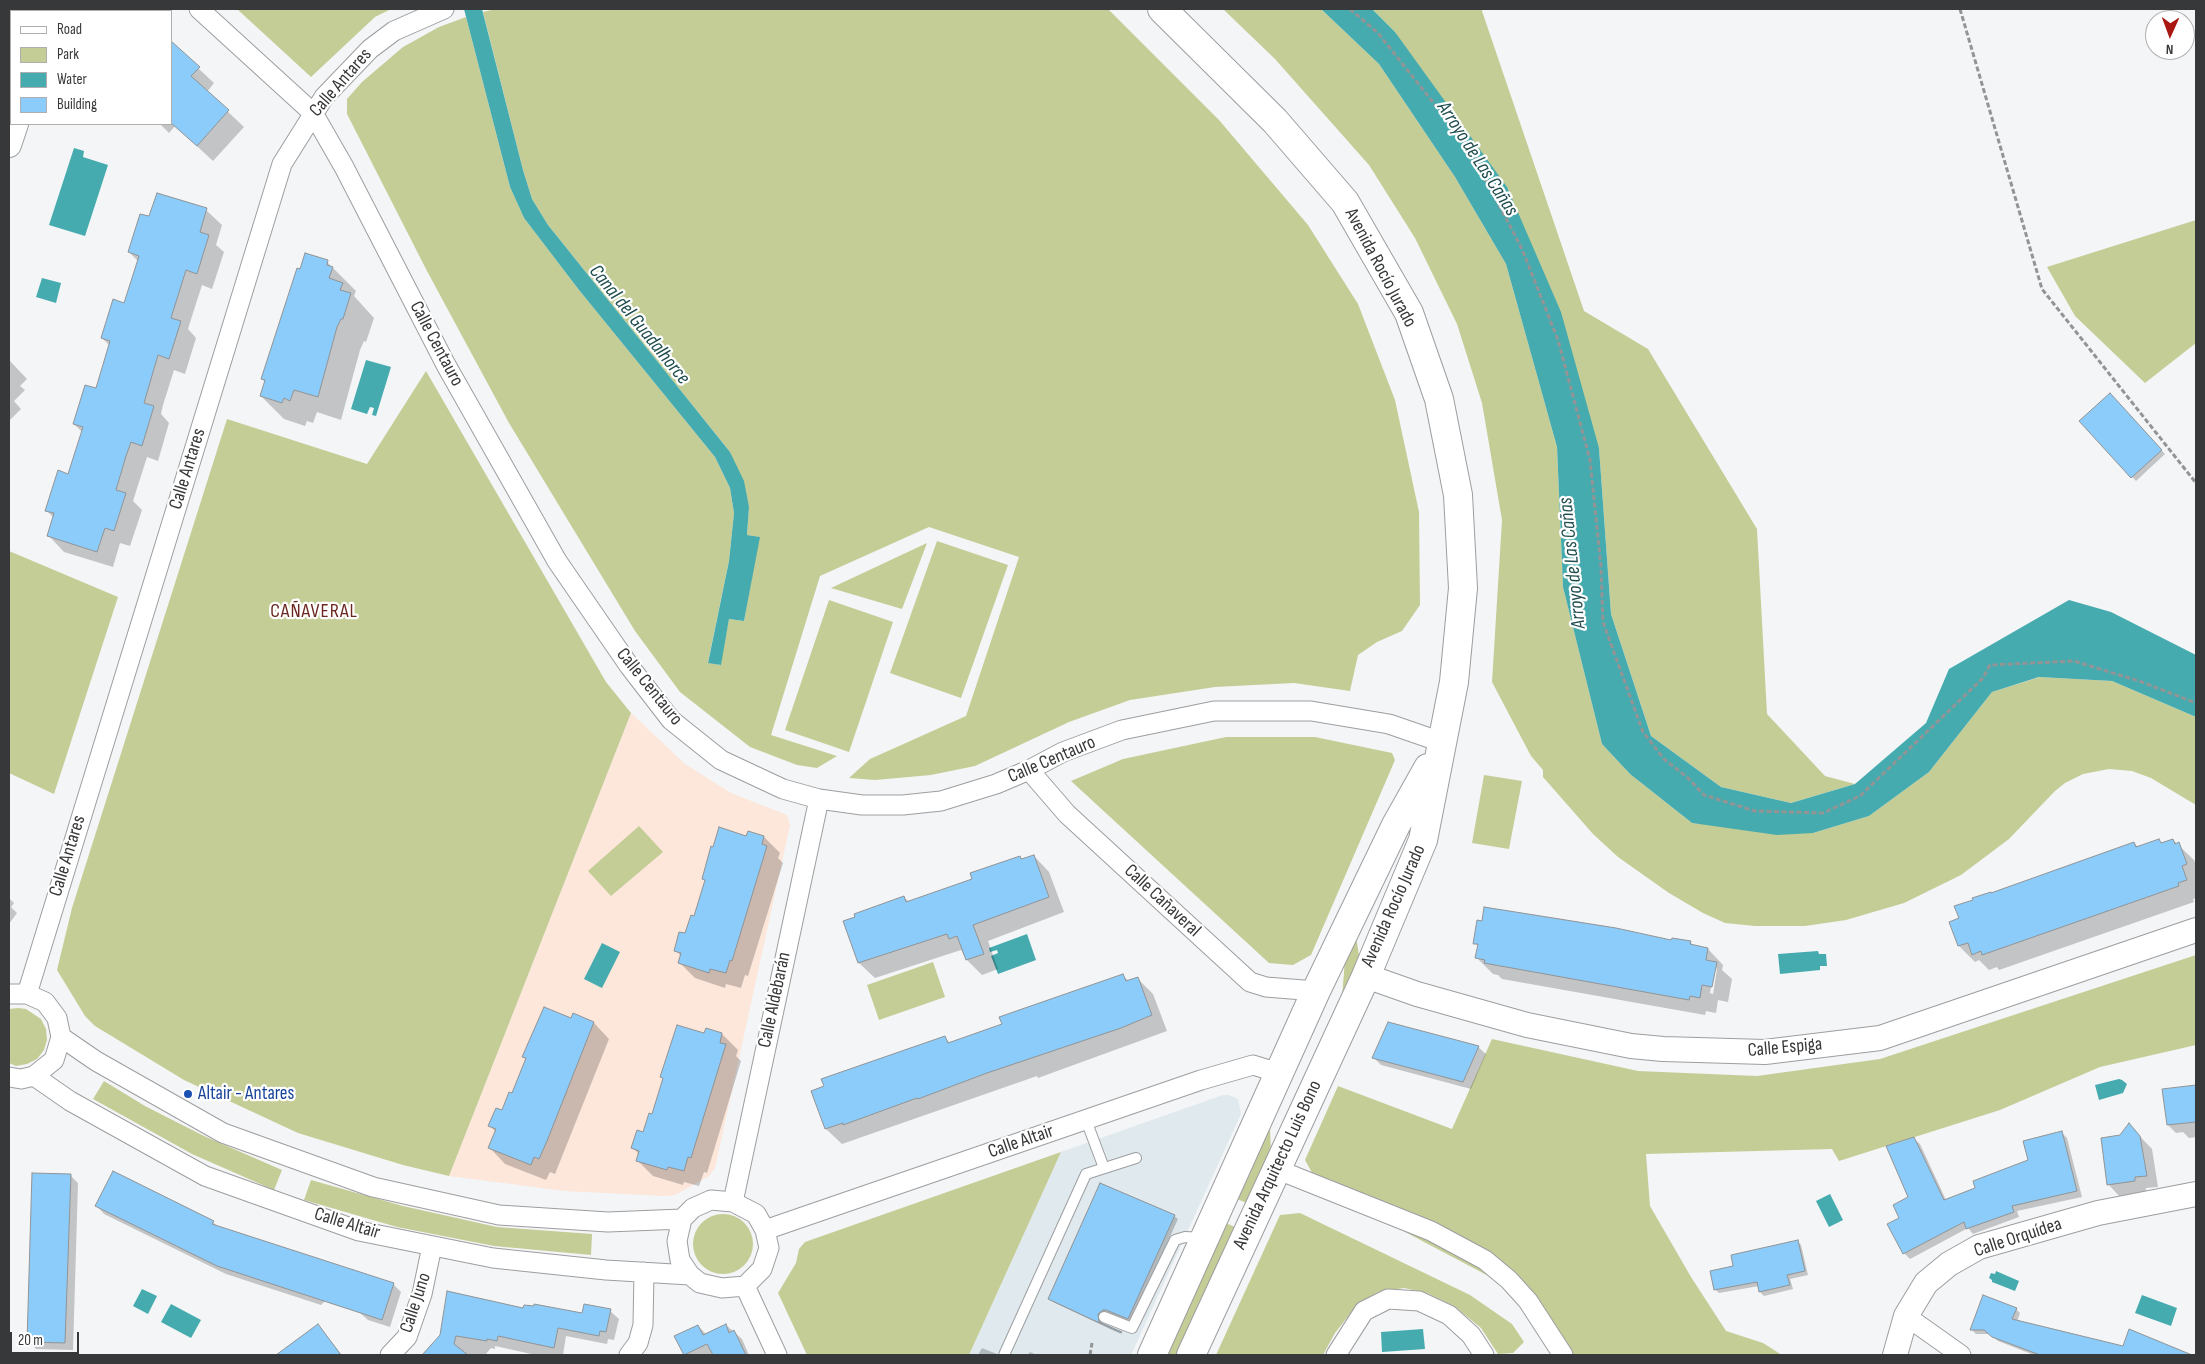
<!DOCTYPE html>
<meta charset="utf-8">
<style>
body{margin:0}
#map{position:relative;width:2205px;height:1364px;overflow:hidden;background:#f3f5f7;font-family:"Sofia Sans Condensed",sans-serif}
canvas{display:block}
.frame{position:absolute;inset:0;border:10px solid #373839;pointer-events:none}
.legend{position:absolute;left:10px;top:10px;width:162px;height:115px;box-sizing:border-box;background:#fff;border:1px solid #afafb0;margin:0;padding:6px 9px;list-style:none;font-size:15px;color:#373839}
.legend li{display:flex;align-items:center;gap:10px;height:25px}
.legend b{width:25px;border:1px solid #afafb0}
.north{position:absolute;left:2145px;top:10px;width:50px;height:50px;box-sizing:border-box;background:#fff;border:1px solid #afafb0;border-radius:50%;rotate:182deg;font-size:14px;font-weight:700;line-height:20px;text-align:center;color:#373839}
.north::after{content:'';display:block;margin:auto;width:18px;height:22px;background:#a91712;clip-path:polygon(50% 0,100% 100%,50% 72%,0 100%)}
.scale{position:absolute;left:10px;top:1332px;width:69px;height:22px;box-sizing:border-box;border:2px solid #373839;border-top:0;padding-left:6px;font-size:15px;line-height:18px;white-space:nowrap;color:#373839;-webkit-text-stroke:4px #fff;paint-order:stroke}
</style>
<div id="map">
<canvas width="2205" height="1364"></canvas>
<div class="frame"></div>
<ul class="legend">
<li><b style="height:6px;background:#fff"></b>Road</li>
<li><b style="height:14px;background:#c5cd96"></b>Park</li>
<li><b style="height:14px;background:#46abaf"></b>Water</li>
<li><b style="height:14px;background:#8bccfa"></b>Building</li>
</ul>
<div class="north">N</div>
<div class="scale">20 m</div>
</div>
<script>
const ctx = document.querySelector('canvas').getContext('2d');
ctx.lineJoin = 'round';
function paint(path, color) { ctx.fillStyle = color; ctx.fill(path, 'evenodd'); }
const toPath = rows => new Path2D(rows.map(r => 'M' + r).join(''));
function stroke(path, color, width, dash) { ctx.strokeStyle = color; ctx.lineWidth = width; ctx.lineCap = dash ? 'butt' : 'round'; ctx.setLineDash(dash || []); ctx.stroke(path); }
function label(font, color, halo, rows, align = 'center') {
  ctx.font = font + ' "Sofia Sans Condensed",sans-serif'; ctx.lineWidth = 4.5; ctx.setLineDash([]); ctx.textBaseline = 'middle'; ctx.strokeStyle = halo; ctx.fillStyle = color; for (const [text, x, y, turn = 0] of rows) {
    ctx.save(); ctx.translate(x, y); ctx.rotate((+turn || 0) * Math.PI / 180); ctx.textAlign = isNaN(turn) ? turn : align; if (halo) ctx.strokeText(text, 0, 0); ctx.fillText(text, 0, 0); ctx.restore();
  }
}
const built = toPath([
 [1223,1095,1229,1095,1238,1099,1241,1114,1131,1355,969,1355,1061,1152]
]);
const industrial = toPath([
 [631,713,685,764,731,793,787,815,790,825,715,1168,709,1176,675,1195,665,1196,565,1191,449,1176]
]);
const green = toPath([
 [237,9,391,9,375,17,311,77],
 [496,9,1108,9,1219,120,1308,225,1358,304,1395,400,1419,512,1420,605,1402,631,1377,642,1358,655,1350,691,1294,683,1215,687,1130,700,1069,722,975,766,931,775,875,780,849,778,870,759,966,716,1019,557,929,527,820,576,771,735,837,756,817,768,797,765,750,747,680,692,635,631,509,423,427,271,347,114,347,99,362,82,403,47,439,27,466,17,510,187,524,218,579,290,715,457,730,488,734,513,729,561,708,662,720,665,729,619,744,621,759,537,747,535,749,507,730,452,548,225,532,199,523,170,483,12],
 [1223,9,1321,9,1379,64,1455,177,1506,264,1557,447,1563,587,1602,744,1630,774,1692,823,1813,833,1869,816,1929,772,1992,692,2040,677,2112,681,2196,717,2196,805,2151,778,2132,771,2109,769,2083,774,2065,783,2055,791,2009,839,1961,875,1904,903,1846,920,1805,926,1755,926,1725,923,1703,913,1669,893,1618,857,1593,834,1543,777,1543,770,1531,756,1492,682,1502,520,1482,403,1457,324,1415,238,1369,165,1275,59],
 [1372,9,1483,9,1482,11,1584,311,1648,349,1757,529,1767,714,1825,776,1855,784,1791,803,1721,787,1651,736,1611,614,1599,448,1395,32],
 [2196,220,2196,343,2145,383,2075,316,2047,267],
 [426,371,606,682,631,713,449,1176,403,1165,298,1133,184,1080,95,1026,85,1016,57,970,72,908,227,419,367,464],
 [937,541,1008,565,961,698,890,673],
 [927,543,902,609,831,588],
 [9,551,118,597,54,794,9,773],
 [829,600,893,622,849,752,785,730],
 [1226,737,1315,737,1392,753,1395,760,1311,955,1293,965,1269,963,1071,781,1123,759],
 [1484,775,1522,781,1509,849,1472,843],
 [639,826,663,852,611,896,588,871],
 [1356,936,1360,962,1342,998,1345,959],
 [2196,955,2196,1045,2100,1067,2000,1110,1839,1161,1832,1149,1646,1154,1650,1206,1691,1277,1726,1331,1763,1343,1782,1355,1569,1355,1532,1299,1320,1187,1305,1160,1338,1086,1452,1129,1492,1039,1638,1071,1757,1076,1880,1059],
 [933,962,945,997,879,1020,867,985],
 [18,1008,26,1009,41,1019,46,1029,47,1040,44,1050,37,1059,27,1064,16,1066,9,1063,9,1009],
 [104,1081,145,1106,204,1136,282,1170,274,1190,192,1154,93,1099],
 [1270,1127,1271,1154,1249,1204,1237,1199],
 [1061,1152,969,1355,807,1355,778,1293,796,1263,799,1249,805,1242],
 [311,1180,403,1206,497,1227,592,1234,591,1255,494,1246,397,1227,304,1200],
 [1300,1213,1470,1295,1512,1324,1524,1342,1513,1353,1498,1354,1481,1328,1454,1306,1427,1293,1404,1288,1378,1292,1358,1304,1335,1333,1323,1355,1216,1355,1280,1215],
 '693 1244a30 30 0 1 1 60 0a30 30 0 1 1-60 0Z',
 [1226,1223,1237,1228,1180,1355,1166,1355]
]);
const water = toPath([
 [464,9,482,9,523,170,532,199,548,225,730,452,744,481,749,507,747,535,760,537,744,621,729,619,721,665,708,663,729,561,734,513,730,488,715,457,579,290,524,218,510,187],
 [1321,9,1372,9,1395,32,1507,187,1561,312,1599,448,1611,614,1651,736,1721,787,1791,803,1855,784,1926,723,1949,669,2069,600,2111,612,2196,655,2196,717,2112,681,2039,677,1992,692,1929,772,1869,816,1813,833,1777,835,1692,823,1630,774,1602,744,1563,587,1557,447,1506,264,1455,177,1379,64],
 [74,148,84,151,83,157,108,165,85,236,49,225],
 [42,278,61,283,56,303,36,297],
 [366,360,391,367,376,416,372,415,374,408,370,407,367,414,351,409],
 [1027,934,1036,960,998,974,991,956,998,953,997,950,990,952,989,948],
 [602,943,620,952,602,988,584,979],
 [1818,951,1819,954,1826,954,1827,966,1820,966,1820,970,1780,974,1778,954],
 [2119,1079,2122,1080,2127,1084,2123,1093,2099,1100,2095,1085],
 [1830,1194,1843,1220,1829,1227,1816,1201],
 [1996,1271,2019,1281,2015,1291,1992,1282,1992,1280,1989,1278,1991,1273,1995,1274],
 [142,1289,157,1296,148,1314,133,1306],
 [2142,1295,2177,1308,2171,1326,2135,1313],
 [171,1304,201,1320,191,1338,161,1322],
 [1423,1329,1425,1349,1382,1352,1381,1332]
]);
const shadow = toPath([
 [171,43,214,83,207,92,244,127,213,161,175,126,169,133,160,124,171,124],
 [206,210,222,225,216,245,224,252,212,289,202,285,193,313,188,329,196,338,185,374,174,370,163,405,161,414,169,423,158,461,147,457,133,501,142,510,130,546,120,543,113,567,64,552,49,536,54,518,46,510,69,475,83,433,74,424,96,389,110,346,102,338,125,304,138,261,129,252,150,218],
 [327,262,356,291,354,296,374,318,366,342,364,341,360,350,341,420,317,412,313,423,307,421,305,426,284,419,261,396,265,382,262,379,301,270],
 [9,360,27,379,20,386,25,390,14,401,21,409,9,421],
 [2110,394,2165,454,2136,481,2081,421],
 [749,832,764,837,780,853,778,858,783,863,748,976,745,975,741,988,726,984,725,988,695,978,679,962,681,956,675,950,694,917,706,881,703,878,747,838],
 [2159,840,2162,844,2173,840,2194,860,2196,865,2196,898,2193,899,2194,902,1999,970,1997,967,1989,970,1979,960,1975,962,1959,946,1951,923,1961,919,1992,894,2134,843,2138,847],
 [1034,856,1049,872,1064,912,988,941,998,969,982,975,967,960,961,950,875,978,859,963,845,922,904,897,909,902,974,880,1020,857,1023,860],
 [9,898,14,903,11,907,17,913,9,924],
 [1672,942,1690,942,1694,946,1708,949,1723,965,1722,970,1732,979,1728,1002,1718,1000,1716,1013,1706,1011,1705,1015,1502,979,1498,975,1493,974,1477,958,1479,947,1475,943],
 [1715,967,1717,969,1713,994,1710,993],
 [1123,976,1129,981,1137,978,1153,994,1167,1031,1038,1078,1037,1076,842,1144,826,1129,945,1038,951,1044,1004,1025],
 [572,1019,594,1023,609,1039,555,1174,550,1172,546,1180,505,1164,490,1148,496,1132,490,1126,502,1112,512,1095,526,1060,524,1057],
 [707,1030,722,1034,738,1050,736,1056,741,1061,707,1173,704,1172,699,1186,684,1182,683,1185,653,1176,637,1160,639,1154,633,1148,644,1133,652,1115],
 [1478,1047,1486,1054,1471,1089,1381,1065,1373,1057],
 [2196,1086,2196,1137,2189,1138,2183,1132,2176,1133,2168,1125,2164,1090],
 [2129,1125,2152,1149,2158,1187,2146,1188,2146,1193,2120,1197,2109,1185,2121,1137],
 [2061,1132,2067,1138,2082,1197,2017,1211,2019,1217,1973,1234,1968,1228,1910,1259,1904,1253,1901,1218,1910,1197,1914,1139,1920,1144,1946,1200,1977,1189,2029,1161],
 [70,1175,78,1183,73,1350,36,1349,28,1341],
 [97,1206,213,1222,218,1227,393,1284,401,1292,390,1327,368,1320,335,1291,321,1305,226,1274,104,1214],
 [1174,1216,1178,1219,1131,1322,1111,1314,1106,1313,1101,1318,1102,1324,1125,1336,1053,1302,1050,1299],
 [1797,1241,1801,1245,1808,1275,1790,1279,1793,1289,1764,1296,1760,1292,1759,1286,1719,1293,1715,1289],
 [524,1309,583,1314,610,1311,619,1319,614,1340,608,1339,607,1344,566,1336,563,1355,536,1355,495,1346,495,1349,491,1348,485,1355,425,1355,441,1336],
 [2016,1309,2020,1313,2017,1322,2124,1347,2173,1355,2034,1355,1998,1341,1990,1334,1976,1334,1971,1329],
 [726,1325,742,1339,749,1355,686,1355,676,1336,698,1326,706,1334],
 [318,1326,342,1355,278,1355],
 [982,1348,997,1354,998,1355,978,1355],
 [1030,1352,1037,1355,1028,1355]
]);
const building = toPath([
 [171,41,200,67,191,76,229,110,197,146,171,123,171,41],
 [157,193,207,208,200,232,209,235,197,274,186,270,171,318,181,321,169,359,158,355,144,403,154,406,142,446,131,442,126,456,116,490,126,493,114,531,105,528,97,552,47,536,54,513,45,511,58,470,68,474,83,427,73,424,85,385,96,388,110,341,101,338,113,299,124,303,139,256,128,252,140,214,149,216,157,193],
 [305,253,328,260,327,265,333,267,329,278,343,283,340,290,351,293,343,319,341,319,337,327,318,397,294,390,290,401,284,398,282,403,260,396,265,380,261,379,297,268,300,269,305,253],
 [2110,393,2162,450,2131,478,2079,421,2110,393],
 [719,827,746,836,748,831,764,836,762,844,767,846,732,961,730,960,726,973,710,969,709,973,678,963,681,953,674,951,679,932,685,933,691,915,694,916,705,880,702,879,711,846,713,847,719,827],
 [2159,839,2161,843,2173,839,2175,844,2179,842,2187,864,2182,866,2187,880,2178,883,2179,886,1982,955,1981,951,1972,955,1968,943,1958,946,1949,922,1959,918,1954,906,1973,900,1972,898,1991,892,1991,893,2134,842,2136,847,2159,839],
 [1034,855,1049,897,973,925,984,954,966,960,957,936,949,939,947,934,858,963,843,921,855,917,854,914,904,896,906,902,972,879,970,873,1020,856,1021,859,1034,855],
 [1484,907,1616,928,1671,940,1672,938,1691,941,1690,944,1708,948,1706,960,1717,962,1712,987,1702,985,1700,998,1690,996,1689,1000,1484,963,1485,960,1475,958,1478,944,1473,944,1477,920,1482,921,1484,907],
 [1123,974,1126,981,1138,977,1152,1015,1121,1028,987,1073,918,1099,917,1098,843,1125,843,1123,825,1129,811,1091,824,1086,821,1079,945,1036,948,1043,1002,1024,999,1017,1123,974],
 [544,1007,571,1018,573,1013,594,1022,547,1141,539,1159,534,1157,531,1165,488,1148,496,1129,488,1126,496,1108,502,1110,509,1092,512,1093,526,1058,522,1057,544,1007],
 [1388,1022,1479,1046,1463,1082,1372,1058,1388,1022],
 [677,1025,704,1033,706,1028,722,1033,720,1043,726,1044,691,1158,688,1157,684,1171,668,1167,667,1170,636,1161,639,1151,631,1148,637,1130,643,1132,649,1113,652,1114,663,1078,660,1077,677,1025],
 [2196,1085,2196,1122,2167,1125,2162,1089,2196,1085],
 [2129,1123,2140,1136,2147,1176,2135,1177,2135,1181,2107,1185,2101,1138,2120,1135,2129,1123],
 [2062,1131,2077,1191,2012,1206,2014,1212,1966,1229,1964,1222,1903,1254,1887,1224,1899,1218,1893,1205,1908,1197,1886,1146,1914,1137,1944,1200,1975,1188,1973,1181,2028,1160,2023,1141,2062,1131],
 [113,1171,214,1221,212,1224,394,1283,382,1320,217,1266,95,1206,113,1171],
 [32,1173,71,1174,65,1343,27,1342,32,1173],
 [1100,1183,1175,1215,1128,1319,1106,1310,1103,1310,1098,1314,1099,1322,1122,1332,1121,1333,1048,1299,1100,1183],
 [1798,1240,1805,1271,1787,1275,1790,1285,1759,1292,1757,1282,1714,1290,1710,1271,1733,1266,1731,1255,1798,1240],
 [447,1291,523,1308,524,1305,534,1306,534,1304,582,1313,584,1304,611,1309,606,1332,600,1331,599,1336,558,1328,554,1348,498,1336,497,1341,487,1339,487,1341,456,1336,454,1344,468,1355,422,1355,440,1335,447,1291],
 [1983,1295,2017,1308,2012,1319,2123,1346,2129,1329,2192,1355,2040,1355,1992,1337,1984,1330,1970,1330,1983,1295],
 [318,1324,341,1355,276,1355,318,1324],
 [726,1324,729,1333,734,1330,746,1355,713,1355,707,1344,684,1355,674,1336,698,1325,703,1335,726,1324]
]);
const path = toPath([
 [1350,9,1378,33,1470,149,1522,249,1558,340,1590,460,1601,567,1603,622,1643,732,1664,759,1688,778,1704,795,1755,811,1823,813,1860,796,1983,678,1990,665,2074,661,2139,681,2196,703],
 [1960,9,2042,289,2196,483],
 [1090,1355,1092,1343]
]);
const service = toPath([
 [1086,1120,1104,1168],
 [1104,1317,1132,1328,1175,1240,1185,1237,1204,1238],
 [1004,1355,1086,1174,1136,1158]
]);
const minor = toPath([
 [199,9,313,113,344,167,446,365,557,561,630,667,671,720,721,760,783,789,819,799,862,805,903,805,941,801,996,784,1029,770,1063,752,1122,730,1214,711,1311,711,1389,724,1441,742],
 [1029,770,1067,814,1250,982,1266,987,1316,991],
 [9,994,27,994,45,1002,57,1018,61,1037,54,1060,34,1076,21,1079,9,1077],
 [27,994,282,164,324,97,370,49,394,31,444,9],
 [61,1037,96,1061,223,1133,373,1187,499,1215,608,1222,682,1219],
 [34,1076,70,1101,205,1176,359,1231,493,1258,606,1270,690,1275],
 [1276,1169,1431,1231,1485,1260,1509,1280,1528,1301,1563,1355],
 [711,1200,733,1202,756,1214,765,1230,769,1248,762,1269,745,1286,722,1288,700,1283,690,1275,680,1260,677,1241,682,1219,693,1208,711,1200],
 [733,1202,819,799],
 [765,1230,1201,1080,1253,1065,1279,1073],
 [745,1286,777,1355],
 [1906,1316,1961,1355],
 [390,1355,407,1337,422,1294,432,1246],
 [629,1355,638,1343,643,1325,644,1272],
 [1336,1355,1364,1311,1388,1299,1419,1301,1449,1315,1471,1335,1484,1355]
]);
const tertiary = toPath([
 [42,11,43,9],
 [9,145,16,124],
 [1366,976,1417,994,1527,1025,1631,1046,1663,1049,1765,1052,1880,1038,2196,930],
 [1895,1355,1906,1316,1926,1283,1949,1264,1979,1247,2098,1213,2196,1194]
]);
const primary = toPath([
 [1162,9,1275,121,1345,202,1409,313,1439,399,1458,495,1463,588,1454,682,1423,840,1366,976,1191,1355],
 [1152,1355,1316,991,1396,825,1428,768]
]);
const markers = [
 [188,1094,5,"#1a4fb4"]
];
const streetNames = [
 ["Calle Antares",341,83,-49],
 ["Avenida Rocío Jurado",1380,268,62],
 ["Calle Centauro",436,344,62],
 ["Calle Antares",188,469,-73],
 ["Calle Centauro",649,687,51],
 ["Calle Centauro",1052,760,-23],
 ["Calle Antares",68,856,-73],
 ["Calle Cañaveral",1162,901,43],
 ["Avenida Rocío Jurado",1394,906,-66],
 ["Calle Aldebarán",775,1000,-78],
 ["Calle Espiga",1785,1048,-5],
 ["Calle Altair",1021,1142,-19],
 ["Avenida Arquitecto Luis Bono",1278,1165,-65],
 ["Calle Altair",347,1224,17],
 ["Calle Orquídea",2018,1238,-18],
 ["Calle Juno",416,1303,-72]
];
const transitNames = [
 ["Altair - Antares",198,1094]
];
const waterNames = [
 ["Arroyo de Las Cañas",1477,159,57],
 ["Canal del Guadalhorce",639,325,51],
 ["Arroyo de Las Cañas",1573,563,-96]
];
const neighbourhoodNames = [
 ["CAÑAVERAL",314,612]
];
paint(built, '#e0e9ee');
paint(industrial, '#fde6da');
paint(green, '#c5cd96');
paint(water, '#46abaf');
paint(shadow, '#0003');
paint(building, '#8bccfa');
stroke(building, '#919394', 1);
stroke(service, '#9c9ea0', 12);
stroke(minor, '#9c9ea0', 21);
stroke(tertiary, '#9c9ea0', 26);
stroke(primary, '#9c9ea0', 30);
stroke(path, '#929495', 3, [5, 2.5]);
stroke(service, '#fff', 10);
stroke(minor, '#fff', 19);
stroke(tertiary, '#fff', 24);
stroke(primary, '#fff', 28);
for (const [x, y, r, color] of markers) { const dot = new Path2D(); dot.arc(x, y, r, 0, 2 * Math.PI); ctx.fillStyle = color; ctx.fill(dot); stroke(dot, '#fff', 2); }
label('19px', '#373839', '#fff', streetNames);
label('19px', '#164399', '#fff', transitNames, 'left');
label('italic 20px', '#204d4f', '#fff', waterNames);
ctx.letterSpacing = '1px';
label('20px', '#6c2720', '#fff', neighbourhoodNames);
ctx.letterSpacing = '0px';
</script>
